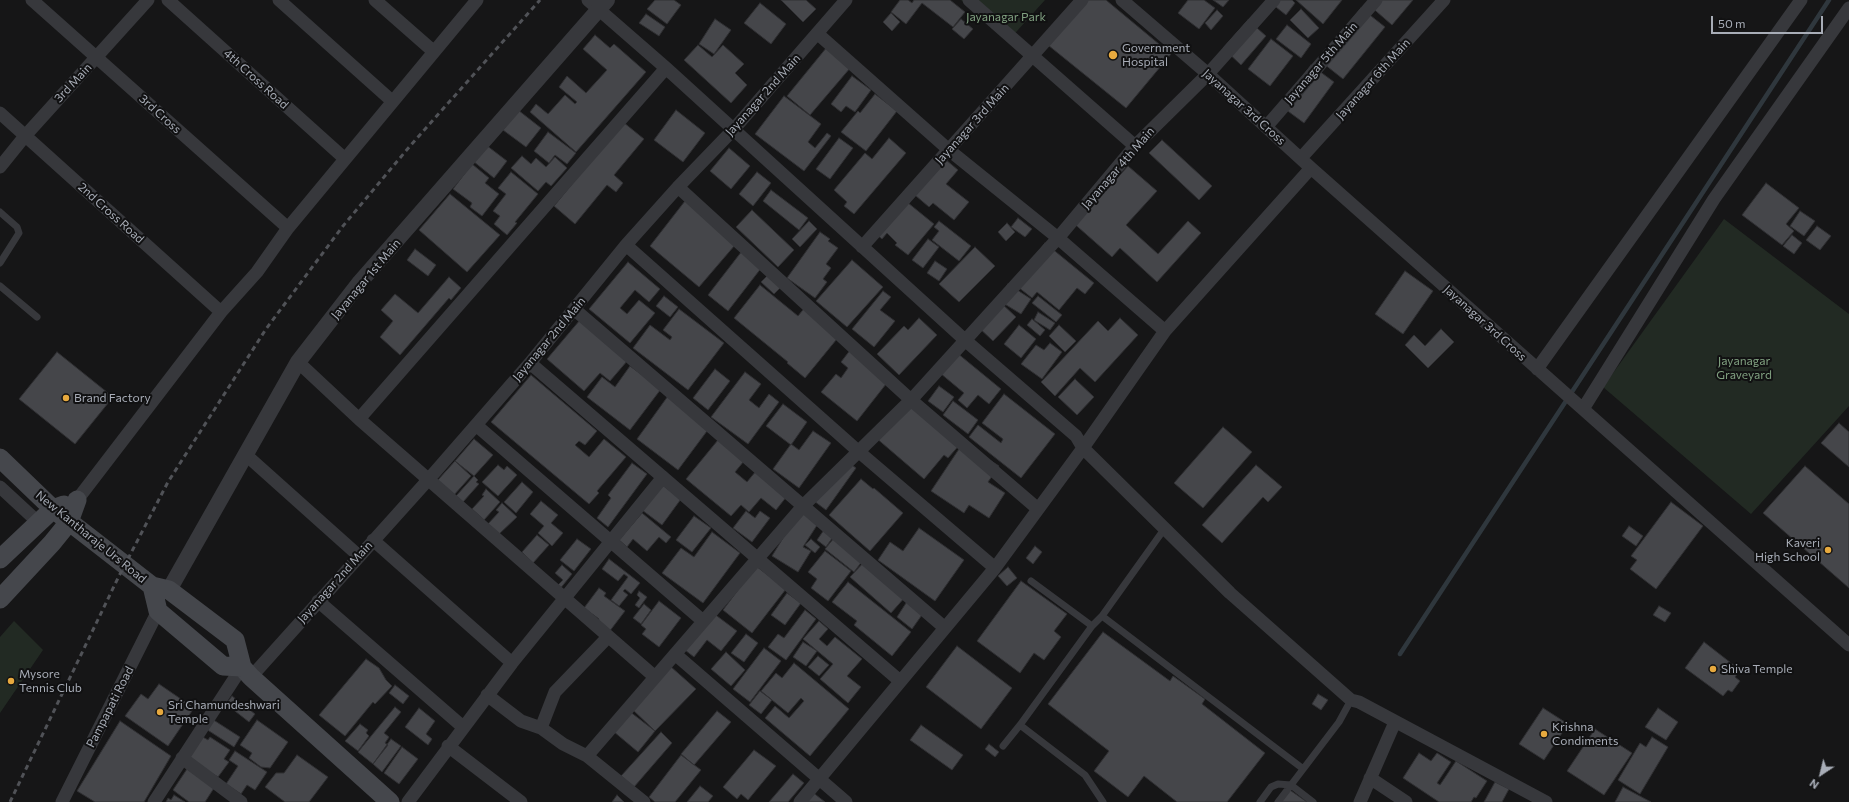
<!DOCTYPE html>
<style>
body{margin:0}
#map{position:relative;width:1849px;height:802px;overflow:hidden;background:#161617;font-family:Commissioner,sans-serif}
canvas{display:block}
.north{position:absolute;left:1801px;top:754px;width:40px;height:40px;-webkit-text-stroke:3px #111112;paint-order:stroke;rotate:215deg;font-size:11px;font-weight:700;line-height:16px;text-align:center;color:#a8adb7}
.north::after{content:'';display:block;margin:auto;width:14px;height:18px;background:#a8adb7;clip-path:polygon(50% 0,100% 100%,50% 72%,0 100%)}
.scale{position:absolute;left:1711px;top:16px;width:112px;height:18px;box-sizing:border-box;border:2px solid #a8adb7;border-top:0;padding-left:5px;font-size:12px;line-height:14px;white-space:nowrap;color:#a8adb7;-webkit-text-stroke:3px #111112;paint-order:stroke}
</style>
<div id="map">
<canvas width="1849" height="802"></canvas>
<div class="north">N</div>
<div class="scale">50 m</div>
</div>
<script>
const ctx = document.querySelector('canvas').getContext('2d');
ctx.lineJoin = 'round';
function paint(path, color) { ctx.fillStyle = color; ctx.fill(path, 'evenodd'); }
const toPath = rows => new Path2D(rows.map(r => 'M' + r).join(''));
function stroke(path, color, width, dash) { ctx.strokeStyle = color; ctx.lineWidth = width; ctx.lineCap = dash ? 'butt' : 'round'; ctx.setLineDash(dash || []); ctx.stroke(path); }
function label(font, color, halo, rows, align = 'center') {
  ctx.font = font + ' Commissioner,sans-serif'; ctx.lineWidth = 4; ctx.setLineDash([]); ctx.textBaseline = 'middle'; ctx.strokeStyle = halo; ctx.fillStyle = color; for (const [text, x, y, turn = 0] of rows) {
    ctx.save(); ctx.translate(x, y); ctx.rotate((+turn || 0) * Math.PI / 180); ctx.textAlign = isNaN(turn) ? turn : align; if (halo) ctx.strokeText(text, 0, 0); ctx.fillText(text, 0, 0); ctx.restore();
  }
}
const green = toPath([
 [961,0,1045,0,1008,41],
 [1724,219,1849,314,1849,406,1751,514,1603,387],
 [14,621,43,650,0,713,0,637]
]);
const stream = toPath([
 [1400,654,1829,0]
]);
const building = toPath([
 [655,0,674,0,681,5,667,24,647,9,655,0],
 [781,0,806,0,816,9,803,22,781,0],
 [900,0,908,0,912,3,914,0,950,0,965,12,953,27,922,3,906,24,891,12,900,0],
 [1076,0,1106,0,1171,54,1126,108,1043,41,1076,0],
 [1188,0,1204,0,1215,8,1199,29,1178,13,1188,0],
 [1213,0,1229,0,1223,7,1213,0],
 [1267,0,1292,0,1295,3,1286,15,1267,0],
 [1296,0,1342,0,1323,24,1296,0],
 [1373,0,1413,0,1392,25,1369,5,1373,0],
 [760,3,786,24,771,44,744,23,760,3],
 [1361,8,1385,27,1343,79,1319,60,1361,8],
 [1301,9,1319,28,1308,38,1290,20,1301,9],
 [1217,10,1223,16,1211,30,1205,23,1217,10],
 [891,13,900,22,892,31,883,22,891,13],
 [646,14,665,27,659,36,639,23,646,14],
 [715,19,731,30,714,54,699,44,715,19],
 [961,19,973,29,964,39,952,29,961,19],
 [1248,20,1266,36,1241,65,1223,48,1248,20],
 [1287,25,1311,44,1301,58,1276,39,1287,25],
 [595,35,610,48,614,44,646,72,576,152,530,112,536,104,548,114,565,95,575,104,577,102,559,87,567,76,586,93,607,70,583,49,595,35],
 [1271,39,1293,56,1270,86,1248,69,1271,39],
 [698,45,712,57,723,45,744,64,735,73,747,85,731,103,684,60,698,45],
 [827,47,851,67,810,115,787,96,827,47],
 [1311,65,1334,82,1304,123,1281,106,1311,65],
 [852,76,871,90,855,112,846,106,841,112,831,104,852,76],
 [875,94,897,111,866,151,841,132,858,111,860,113,875,94],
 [784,96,821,124,808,142,815,148,827,133,831,136,804,171,755,134,784,96],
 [518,110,541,128,526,147,503,130,518,110],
 [676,110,705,133,683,162,654,140,676,110],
 [623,122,644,139,614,175,623,183,616,192,607,185,575,224,554,206,623,122],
 [548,132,576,153,567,164,555,155,549,163,534,151,548,132],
 [839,138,853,148,830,179,816,169,839,138],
 [889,138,906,153,854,214,844,206,847,202,834,190,865,153,872,159,889,138],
 [1162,140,1212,186,1199,200,1149,153,1162,140],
 [486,145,507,161,494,178,473,161,486,145],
 [729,148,750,166,731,189,710,171,729,148],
 [939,154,958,170,946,184,969,202,954,220,933,203,929,207,909,190,939,154],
 [522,156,531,164,536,158,546,167,555,157,567,168,551,186,546,182,538,191,511,168,522,156],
 [472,164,489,178,485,183,499,194,482,216,470,207,472,203,453,189,472,164],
 [1128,166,1157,191,1126,225,1158,254,1188,221,1201,233,1157,282,1120,248,1112,257,1070,220,1095,203,1128,166],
 [511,172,538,194,515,222,517,223,507,235,494,224,500,216,493,211,506,194,498,188,511,172],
 [757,172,771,183,753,206,739,194,757,172],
 [1766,183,1799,208,1786,224,1794,231,1782,245,1742,215,1766,183],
 [771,190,808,218,799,230,763,201,771,190],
 [450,194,500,235,467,272,419,230,450,194],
 [902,198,934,224,908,255,895,245,897,243,887,233,882,239,874,232,902,198],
 [685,201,735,245,699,287,650,246,685,201],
 [752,210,794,250,778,267,736,227,752,210],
 [1800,211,1815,221,1804,236,1790,226,1800,211],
 [1018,218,1032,229,1025,237,1011,227,1018,218],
 [809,221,817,229,800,247,792,239,809,221],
 [939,221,971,246,959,261,932,240,939,231,934,227,939,221],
 [1007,223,1015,232,1006,241,998,232,1007,223],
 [1817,226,1831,236,1820,250,1806,240,1817,226],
 [820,232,830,239,828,241,838,248,826,264,831,268,823,279,827,282,815,298,787,278,820,232],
 [1792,235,1802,243,1794,254,1783,246,1792,235],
 [928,239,939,247,923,268,912,260,928,239],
 [1045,243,1094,283,1085,294,1077,288,1059,310,1037,292,1032,298,1013,283,1045,243],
 [975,247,995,266,959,302,939,284,975,247],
 [415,249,436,265,428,276,407,260,415,249],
 [742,251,762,267,728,311,708,295,742,251],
 [852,260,883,287,847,327,816,301,852,260],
 [935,261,947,269,939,281,927,273,935,261],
 [628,262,660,289,649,302,635,290,620,308,627,314,639,300,655,313,630,343,589,309,628,262],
 [1405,271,1433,291,1403,334,1375,314,1405,271],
 [768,275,781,287,774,294,761,282,768,275],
 [449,277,461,288,451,300,449,298,400,355,380,337,393,321,381,310,395,294,418,313,449,277],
 [1008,284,1031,299,1021,314,998,300,1008,284],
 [760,285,798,316,806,306,841,334,805,378,787,363,788,362,734,318,760,285],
 [883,291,891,297,880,310,895,321,874,347,852,329,883,291],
 [664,296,678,307,670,317,656,306,664,296],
 [1038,296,1062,315,1056,322,1032,303,1038,296],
 [999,301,1016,317,993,341,976,325,999,301],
 [679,309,724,343,688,390,633,348,650,325,670,340,672,337,663,330,679,309],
 [1038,312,1055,323,1050,330,1034,320,1038,312],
 [919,318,937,335,899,375,877,354,904,326,908,330,919,318],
 [1120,318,1138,335,1095,382,1080,368,1055,396,1041,382,1098,321,1108,331,1120,318],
 [1032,319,1045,330,1040,336,1027,325,1032,319],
 [580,320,628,360,610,381,600,373,584,391,547,359,580,320],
 [1019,325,1036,339,1021,358,1004,344,1019,325],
 [1059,325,1076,341,1065,352,1049,336,1059,325],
 [1441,329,1454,342,1428,368,1405,345,1414,335,1425,346,1441,329],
 [1050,343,1062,352,1042,379,1021,364,1036,345,1044,350,1050,343],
 [951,348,1001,389,989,404,978,395,967,408,958,400,964,393,934,368,951,348],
 [851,349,890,379,857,421,821,392,836,374,841,378,848,368,841,362,851,349],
 [57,352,113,397,75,444,19,399,57,352],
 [630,366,661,389,630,430,587,397,602,377,615,387,630,366],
 [715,369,730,381,708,410,693,398,715,369],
 [745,372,761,384,749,400,759,408,769,394,779,402,748,444,711,417,745,372],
 [531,375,597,431,585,445,579,441,575,445,589,457,604,439,626,457,597,491,599,493,589,504,491,422,531,375],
 [1075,379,1094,397,1077,415,1058,397,1075,379],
 [939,386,954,397,943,412,928,401,939,386],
 [1004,394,1055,434,1021,478,969,437,978,425,1001,443,1003,439,982,423,1004,394],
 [668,396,710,427,678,470,637,439,668,396],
 [909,397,962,442,948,458,944,455,924,479,875,437,909,397],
 [953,401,978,420,968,434,943,415,953,401],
 [783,404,807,422,791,445,766,426,783,404],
 [1839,423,1849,432,1849,467,1821,443,1839,423],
 [1223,427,1252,452,1203,508,1174,483,1223,427],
 [813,431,831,443,799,488,773,469,791,444,799,450,813,431],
 [474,439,493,455,474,476,455,461,474,439],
 [718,440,744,461,735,472,747,482,756,471,787,496,776,510,761,498,749,512,741,505,731,516,686,479,718,440],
 [963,443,999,466,988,482,1005,493,989,518,969,505,964,513,931,491,963,443],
 [845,460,856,468,826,510,814,501,845,460],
 [455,461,471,476,454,495,437,481,455,461],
 [632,463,647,474,608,527,597,518,611,498,608,495,632,463],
 [498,465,504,470,507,466,517,475,498,496,482,482,498,465],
 [1256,465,1282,487,1268,502,1263,497,1222,543,1202,525,1256,465],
 [1805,466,1849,504,1849,588,1763,513,1805,466],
 [474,476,478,480,476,482,479,484,463,502,456,496,474,476],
 [861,479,873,489,874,488,903,513,870,551,829,515,861,479],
 [522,482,533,492,516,513,504,502,522,482],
 [661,484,681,499,662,525,642,510,661,484],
 [486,489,500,502,484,520,472,509,484,496,482,495,486,489],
 [541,501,558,515,551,523,563,533,552,546,538,533,544,526,530,514,541,501],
 [1671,502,1703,526,1656,589,1630,569,1637,560,1631,556,1671,502],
 [502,503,517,517,498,535,487,525,499,512,496,510,502,503],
 [802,507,821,519,803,547,811,551,798,572,772,556,802,507],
 [746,511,755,518,760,511,770,518,752,542,733,528,746,511],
 [642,513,671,537,666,543,659,537,647,551,633,539,627,547,619,540,642,513],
 [694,516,711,528,692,552,676,540,694,516],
 [1629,526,1643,536,1636,546,1622,536,1629,526],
 [826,527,835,534,826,547,817,540,826,527],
 [919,528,964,560,935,601,878,560,890,542,903,551,919,528],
 [712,532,740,553,703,603,662,573,681,548,694,557,712,532],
 [537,535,549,545,533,563,522,552,537,535],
 [834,538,863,560,854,572,825,549,834,538],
 [577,539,591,549,574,571,560,560,577,539],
 [811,539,820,547,815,553,805,545,811,539],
 [1035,546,1042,552,1033,564,1026,558,1035,546],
 [825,551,851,571,828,601,811,588,817,579,808,572,825,551],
 [609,559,640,583,631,594,625,589,623,591,628,595,619,606,611,600,628,577,624,574,618,581,602,569,609,559],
 [865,561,906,596,891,613,850,577,865,561],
 [562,565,572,574,559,590,558,585,563,580,555,573,562,565],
 [756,566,786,589,752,633,723,610,756,566],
 [1008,567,1017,578,1007,586,998,576,1008,567],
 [1021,581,1067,614,1054,631,1061,637,1044,660,1034,653,1020,673,977,641,1021,581],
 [848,582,911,632,892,656,854,625,857,621,832,602,848,582],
 [599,588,606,593,604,596,625,611,609,632,597,623,599,619,584,608,599,588],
 [639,591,647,597,639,608,635,605,640,598,637,595,639,591],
 [787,593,801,603,785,625,771,615,787,593],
 [908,600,924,612,912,629,897,617,908,600],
 [659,601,681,618,659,647,642,634,646,629,641,625,659,601],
 [644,604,651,610,641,624,633,618,644,604],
 [1659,606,1671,613,1665,622,1653,615,1659,606],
 [805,610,816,619,786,660,768,647,778,634,784,638,805,610],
 [713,613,737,631,721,651,707,640,694,657,685,650,713,613],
 [819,621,828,629,819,639,827,646,835,637,862,659,847,676,861,687,848,703,820,679,833,664,803,639,819,621],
 [1103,632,1170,681,1173,676,1205,699,1202,704,1265,753,1227,802,1177,802,1144,776,1128,797,1094,771,1109,751,1048,704,1103,632],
 [746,634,758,643,744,662,731,653,746,634],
 [803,642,817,651,806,666,793,657,803,642],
 [1704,642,1740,670,1735,677,1740,681,1732,692,1728,690,1723,696,1685,668,1704,642],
 [957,646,1012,688,981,729,926,687,957,646],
 [764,648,781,661,750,702,733,689,764,648],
 [726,652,745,670,731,686,711,669,726,652],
 [818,656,829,665,819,676,808,667,818,656],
 [366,659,379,668,386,680,392,686,375,704,373,702,345,736,319,715,366,659],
 [794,663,849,709,810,756,765,718,775,706,789,718,804,701,801,698,788,713,761,691,776,673,782,678,794,663],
 [670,666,696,689,655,731,632,709,670,666],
 [159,684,194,708,168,746,125,716,141,694,148,699,159,684],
 [395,685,409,696,403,704,389,693,395,685],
 [760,691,772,700,761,714,749,705,760,691],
 [1318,694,1328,700,1321,710,1312,704,1318,694],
 [232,696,255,714,249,722,226,704,232,696],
 [395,707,401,712,384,733,389,737,385,743,388,745,373,764,358,752,395,707],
 [419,708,435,721,426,734,432,739,428,745,405,727,419,708],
 [1543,708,1568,724,1544,760,1519,744,1543,708],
 [1658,708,1678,722,1666,740,1645,727,1658,708],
 [629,711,655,731,638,752,613,731,629,711],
 [717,711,731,722,694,765,681,754,717,711],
 [212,719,240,737,234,747,206,729,212,719],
 [257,720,288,742,270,768,261,767,249,758,252,753,240,745,257,720],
 [120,721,171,756,144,802,95,802,77,791,120,721],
 [360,724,368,730,366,733,369,736,358,751,345,741,360,724],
 [921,725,963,755,952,770,910,740,921,725],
 [1595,729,1632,753,1604,795,1567,771,1595,729],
 [661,732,672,743,634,787,621,776,661,732],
 [201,736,208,740,210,737,230,750,224,759,229,762,218,777,186,758,201,736],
 [1652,737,1668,747,1640,794,1618,780,1640,743,1646,747,1652,737],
 [391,739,401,746,382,772,373,764,391,739],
 [989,744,999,752,995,757,985,749,989,744],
 [402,747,418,759,399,784,384,773,402,747],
 [754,750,776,766,748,800,741,794,737,799,723,787,754,750],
 [235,751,267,772,255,790,247,785,241,794,226,784,238,766,229,760,235,751],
 [1419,753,1431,761,1437,753,1451,762,1437,783,1440,785,1456,761,1487,781,1476,798,1474,797,1471,802,1439,802,1403,778,1419,753],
 [297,755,328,777,309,802,285,802,265,787,276,773,284,773,297,755],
 [681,755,701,770,675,802,655,802,649,797,681,755],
 [187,769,214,788,205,802,189,802,173,790,187,769],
 [793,774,804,783,788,802,769,802,793,774],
 [1495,782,1509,789,1502,802,1484,802,1495,782],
 [700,786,713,796,708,802,687,802,700,786],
 [1623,787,1651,802,1615,802,1623,787],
 [1287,788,1307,802,1277,802,1287,788],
 [811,791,825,802,803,802,811,791],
 [174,795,185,802,166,802,168,798,171,800,174,795],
 [617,795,624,802,612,802,617,795]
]);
const service = toPath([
 [0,212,17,227,19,233,0,263],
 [0,286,37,317],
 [1031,581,1092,626],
 [1102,616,1302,768],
 [1020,725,1092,626,1102,616,1165,528],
 [1003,746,1020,725,1085,775,1103,802],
 [1260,802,1271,787,1278,784,1291,785,1313,802],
 [1278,802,1339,722,1351,700]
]);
const minor = toPath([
 [32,0,288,228],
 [168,0,344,158],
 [279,0,392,101],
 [375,0,433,51],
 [588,0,666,68,966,341,1076,436,1083,448,1230,593,1351,700,1359,702,1546,802],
 [969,0,1135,146],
 [1122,0,1208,74,1311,168,1849,645],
 [818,34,949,150,1058,238,1165,331],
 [0,113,221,312],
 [1266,127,1376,0],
 [1301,158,1444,0],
 [0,167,25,136,148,0],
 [678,187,911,400,1038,509],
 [626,245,858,451,995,568],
 [862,247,1082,0],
 [574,309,945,628],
 [298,362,359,419,655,677],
 [530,363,900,681],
 [1537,369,1801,0],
 [1583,409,1714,199,1849,8],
 [359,419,666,68],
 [476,425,703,621],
 [245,454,359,556],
 [0,487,39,523],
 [77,500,221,312,257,272,288,228,477,0],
 [373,540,512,663],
 [318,601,463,727],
 [675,654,846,802],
 [251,677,428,480,530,363,626,245,678,187,733,130,846,0],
 [487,695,521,721,541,728,563,744,587,756,644,802],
 [541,728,555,692,608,637],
 [448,746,521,802],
 [587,756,803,506,911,400,1058,238,1135,146,1208,74,1274,0],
 [182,758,241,802],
 [1370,778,1406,802],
 [62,802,158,611],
 [154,802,242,667],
 [408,802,512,663,663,477],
 [800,802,995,568,1083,448,1165,331,1311,168],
 [1360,802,1395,722]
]);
const tertiary = toPath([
 [169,590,298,362,360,282,607,0]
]);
const secondary = toPath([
 [0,458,53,509,152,586,158,611,223,666,242,667,251,677,390,802],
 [0,559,53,509,64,505],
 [152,586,169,590,235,640,242,667],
 [0,599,52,543,69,522,77,500]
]);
const rail = toPath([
 [10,802,118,578,168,482,266,329,343,226,410,146,540,0]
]);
const markers = [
 [1113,55,5,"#e7a93e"],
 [66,398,4,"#e7a93e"],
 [1828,550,4,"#e7a93e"],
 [1713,669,4,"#e7a93e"],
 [11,681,4,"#e7a93e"],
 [160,712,4,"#e7a93e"],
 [1544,734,4,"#e7a93e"]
];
const parkNames = [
 ["Jayanagar Park",1006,17],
 ["Jayanagar",1744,361],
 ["Graveyard",1744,375]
];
const poiNames = [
 ["Government",1122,48],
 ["Hospital",1122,62],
 ["Brand Factory",74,398],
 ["Kaveri",1820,543,"right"],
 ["High School",1820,557,"right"],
 ["Shiva Temple",1721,669],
 ["Mysore",19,674],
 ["Tennis Club",19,688],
 ["Sri Chamundeshwari",168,705],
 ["Temple",168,719],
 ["Krishna",1552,727],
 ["Condiments",1552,741]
];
const streetNames = [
 ["Jayanagar 5th Main",1321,63,-49],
 ["4th Cross Road",256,79,42],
 ["Jayanagar 6th Main",1373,79,-48],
 ["3rd Main",73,83,-47],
 ["Jayanagar 2nd Main",763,95,-48],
 ["Jayanagar 3rd Cross",1244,107,42],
 ["3rd Cross",160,114,42],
 ["Jayanagar 3rd Main",972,124,-48],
 ["Jayanagar 4th Main",1118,168,-49],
 ["2nd Cross Road",111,213,42],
 ["Jayanagar 1st Main",366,279,-50],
 ["Jayanagar 3rd Cross",1485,323,42],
 ["Jayanagar 2nd Main",549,339,-50],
 ["New Kantharaje Urs Road",91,537,39],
 ["Jayanagar 2nd Main",335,582,-48],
 ["Pampapati Road",110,707,-63]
];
paint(green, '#222a23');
stroke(stream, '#2f373d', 4.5);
paint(building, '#45464a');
stroke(building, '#303033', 1);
stroke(service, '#37383c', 7);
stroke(minor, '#37383c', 13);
stroke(tertiary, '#37383c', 16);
stroke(secondary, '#45474c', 19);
stroke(rail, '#505257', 3, [5, 4]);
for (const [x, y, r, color] of markers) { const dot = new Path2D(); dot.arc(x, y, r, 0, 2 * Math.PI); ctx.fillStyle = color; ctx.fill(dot); stroke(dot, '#111112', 1.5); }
label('12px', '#81a181', '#111112', parkNames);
label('12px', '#a8adb7', '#111112', poiNames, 'left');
label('12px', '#a8adb7', '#111112', streetNames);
</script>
